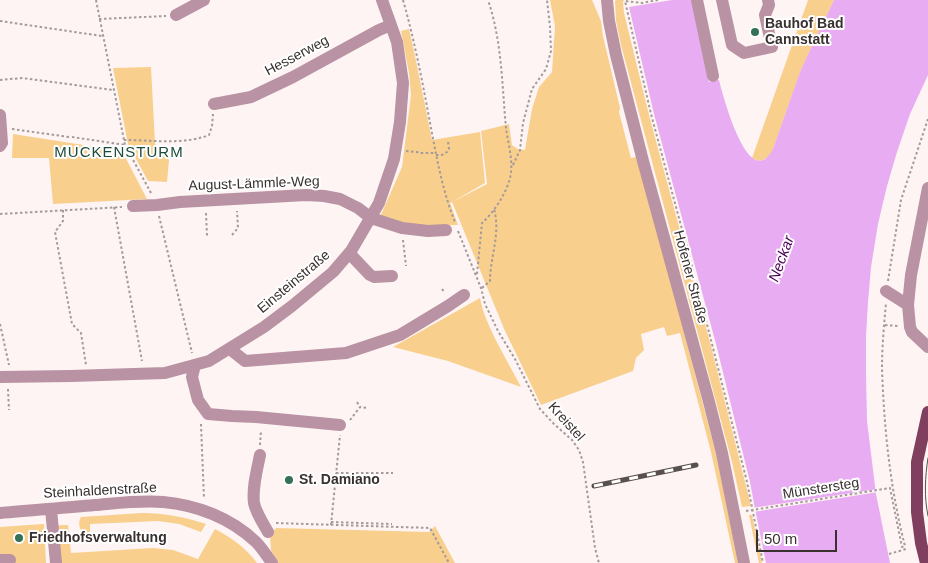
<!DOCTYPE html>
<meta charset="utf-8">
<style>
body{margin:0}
#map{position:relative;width:928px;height:563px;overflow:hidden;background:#fef4f4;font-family:Arial,sans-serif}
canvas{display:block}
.scale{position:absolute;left:756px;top:530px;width:81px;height:22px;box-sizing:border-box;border:2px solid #393030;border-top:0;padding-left:6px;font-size:15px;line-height:18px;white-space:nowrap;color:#393030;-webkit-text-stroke:4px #fff;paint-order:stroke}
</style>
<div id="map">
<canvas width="928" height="563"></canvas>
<div class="scale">50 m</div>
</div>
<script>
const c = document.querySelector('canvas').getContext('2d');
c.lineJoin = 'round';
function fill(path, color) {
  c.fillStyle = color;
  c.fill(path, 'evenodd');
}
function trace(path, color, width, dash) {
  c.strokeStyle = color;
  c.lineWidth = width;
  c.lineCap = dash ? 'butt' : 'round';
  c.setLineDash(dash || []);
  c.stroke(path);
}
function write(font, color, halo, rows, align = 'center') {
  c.font = font + ' Arial,sans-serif';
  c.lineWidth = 4;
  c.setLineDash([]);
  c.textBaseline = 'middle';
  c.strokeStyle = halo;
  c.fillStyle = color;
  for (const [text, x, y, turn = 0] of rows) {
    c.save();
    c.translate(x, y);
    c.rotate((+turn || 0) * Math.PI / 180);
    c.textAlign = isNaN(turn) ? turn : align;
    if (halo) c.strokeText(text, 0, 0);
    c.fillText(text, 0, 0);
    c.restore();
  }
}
const green = new Path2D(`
 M550 0H592L601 21 603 36 620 108 619 112 631 158 636 157 665 260 718 461 738 563H735L711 452 680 333 667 336 664 327 641 334 644 350 636 358 633 371 541 405 505 331 452 202 450 203 458 225 376 226 402 167 411 95 409 73 401 31 409 29 415 56 432 140 480 132 485 183 452 202 487 184 481 131 509 124 512 145 518 149 525 150 532 109 539 87 552 72 555 26Z
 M616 0H625L623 1 624 13 649 115 711 346 751 506 742 507 732 462 621 45 616 21 615 1Z
 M808 0H834L801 70 772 152 768 157 763 160 759 161 752 158Z
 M151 67 155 144 169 160 167 182 148 181 128 144 113 68Z
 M13 134 122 151 147 199 53 204 49 158H12Z
 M480 298C485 326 508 361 521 387L448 361 393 347Z
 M142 513C165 513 184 517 206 524L201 532 179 524 158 521 90 524V534L82 532C79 527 78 522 81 517Z
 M749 515H752L762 563H759Z
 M44 524 46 563H0V527Z
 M61 525H68L71 553 153 548 173 550 198 559 215 529C232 538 246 548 257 563H60L58 526Z
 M435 526 455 563H278L271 550 270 535 276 528 429 532Z`);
const water = new Path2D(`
 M672 0H692L709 82 719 80C723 96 749 194 773 149L800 72 811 48 834 0H928V75L910 114 897 152 887 186 878 224 871 267 868 302 866 336V374L867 421 876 494 890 563H766L755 509 750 482 716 344 654 114 629 7Z`);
const pier = new Path2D(`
 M878 489V492L753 512 752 508Z`);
const path = new Path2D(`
 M96 0 125 145 151 193
 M403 0C415 42 423 85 431 128 437 160 443 192 455 222
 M658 0 642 3 625 1 651 114 694 274
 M99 19 166 16
 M0 21 102 36
 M0 80 22 78 113 90
 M12 129 69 137
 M72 137 125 145
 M124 140C150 140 184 145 209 135L212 126 213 114
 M406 151 417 152 419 153H436
 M436 155H442L447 152 449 149 448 142
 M513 165 520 150 523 123 532 89 546 69 551 51 550 27 547 0
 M114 207 142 361
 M63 210V221L55 232 72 324 81 333 86 365
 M206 213 207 236
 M0 214 122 207
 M159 216 192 353
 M458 231 481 288 485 304 498 331 515 359 540 409 554 424 572 440 579 450 583 462 595 548 599 563
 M232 235 238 228 237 211
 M403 240 406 266
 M477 274 482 223C494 212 506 194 510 178 514 162 508 144 506 128 502 86 502 41 488 0
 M696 281 747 482 763 563
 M888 281 901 200 928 119
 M482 288 490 281C490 257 501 234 494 209
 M442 289 445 293
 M0 324 9 365
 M885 325 898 326
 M8 389 9 410
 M357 402 360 407
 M350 420 360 407 367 408
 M201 424 204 499
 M260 445 261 430
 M336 473H393
 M746 511 890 488 902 547 905 546C890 488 884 428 882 368 882 347 884 325 886 303
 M331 522 392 524
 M276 523 430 528 449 563
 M331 525 340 435
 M889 554 906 549`);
const minor = new Path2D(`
 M607 0 609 21 616 55 643 161 708 398 722 453 744 563
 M697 0 713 76
 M722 0 732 45 744 53 772 47 765 15 769 5 768 0
 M176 15 204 0
 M214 104 251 97 293 77 379 30 391 25
 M0 115 2 143 0 146
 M928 188 911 275 908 305 910 327 912 332 928 347
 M133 206 157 205 180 202 306 195 324 196 340 199 358 208 371 218 402 228 428 231 446 230
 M349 253 370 275 374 277 392 276
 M886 291 908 305
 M230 349 245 361 346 353 400 335 448 306 464 295
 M195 365 192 377 198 400 208 414 232 416 256 417 340 425
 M0 377 71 376 165 373 209 361 264 327 292 306 333 272 351 251 379 203 394 159 400 122 403 83 397 42 382 0
 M260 455C257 470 252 488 254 503 256 513 263 523 268 532
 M51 509 56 563
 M0 513C32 510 63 508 95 505 118 503 141 500 163 502 197 505 231 518 256 542 262 548 267 556 272 563
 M0 560H10`);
const major = new Path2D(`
 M926 563 921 543 917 512V462L928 412`);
const tram = new Path2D(`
 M928 458C925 477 924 497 928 516`);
const rail = new Path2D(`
 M594 486 696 465`);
const markers = [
 [755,32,5,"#357059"],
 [289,480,5,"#357059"],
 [19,538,5,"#357059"]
];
const poiNames = [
 ["Bauhof Bad",765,24],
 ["Cannstatt",765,40],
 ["St. Damiano",299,480],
 ["Friedhofsverwaltung",29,538]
];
const streetNames = [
 ["Hesserweg",297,56,-28],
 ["August-Lämmle-Weg",254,184,-2],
 ["Hofener Straße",690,277,75],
 ["Einsteinstraße",294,282,-40],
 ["Kreistel",566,422,48],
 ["Münstersteg",821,489,-9],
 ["Steinhaldenstraße",100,491,-3]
];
const neighbourhoodNames = [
 ["MUCKENSTURM",119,153]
];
const waterNames = [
 ["Neckar",782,259,-70]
];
fill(green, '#f9cf8d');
fill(water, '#e8acf2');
fill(pier, '#fef4f4');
trace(path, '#a39a9a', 2, [2.5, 2.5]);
trace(minor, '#b992a3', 12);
trace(major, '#803f5f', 12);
trace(tram, '#584f4f', 1);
trace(rail, '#584f4f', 5);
trace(rail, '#fff', 3, [9]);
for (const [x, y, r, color] of markers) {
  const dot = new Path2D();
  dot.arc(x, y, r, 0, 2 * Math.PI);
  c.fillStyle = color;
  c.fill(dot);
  trace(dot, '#fff', 2);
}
write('bold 14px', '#393030', '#fff', poiNames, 'left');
write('14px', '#393030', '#fff', streetNames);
c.letterSpacing = '1px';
write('15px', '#1b4b3a', '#fff', neighbourhoodNames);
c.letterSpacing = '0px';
write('italic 15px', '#4f025b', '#fff', waterNames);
</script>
